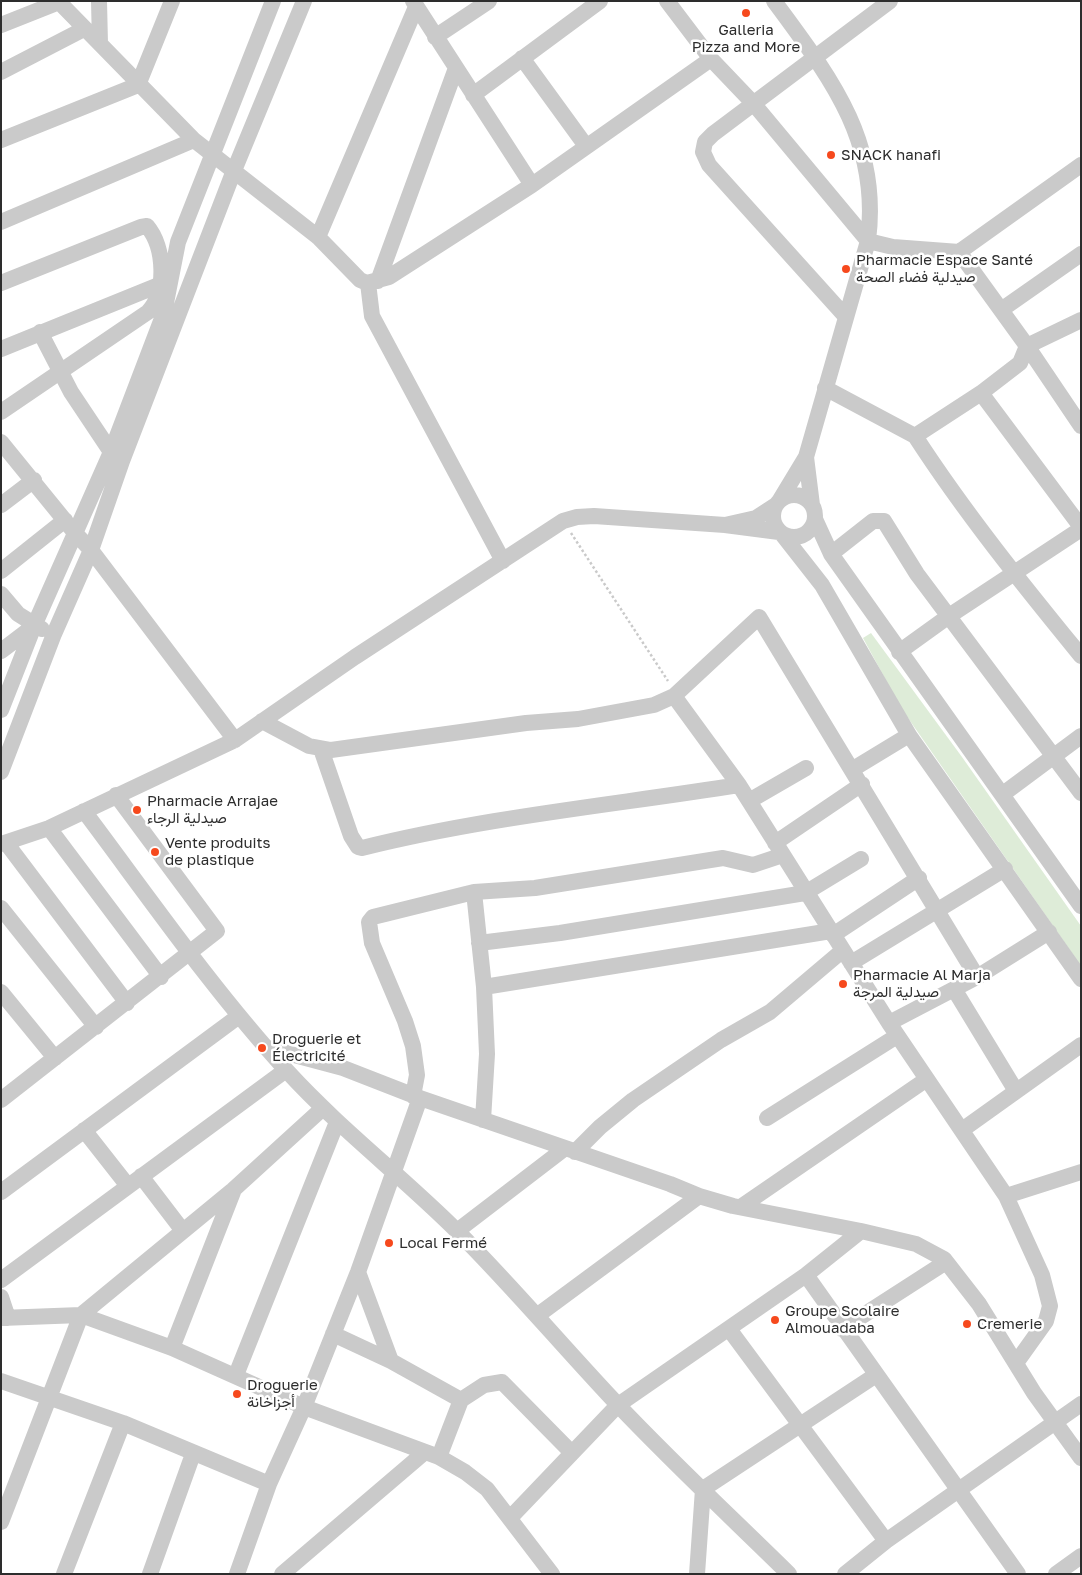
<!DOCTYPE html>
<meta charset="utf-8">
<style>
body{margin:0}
#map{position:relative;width:1082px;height:1575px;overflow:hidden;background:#fff;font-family:"Golos Text",sans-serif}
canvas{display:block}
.frame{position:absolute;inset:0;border:2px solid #2d2d2d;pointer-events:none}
</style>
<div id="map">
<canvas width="1082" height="1575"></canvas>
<div class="frame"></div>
</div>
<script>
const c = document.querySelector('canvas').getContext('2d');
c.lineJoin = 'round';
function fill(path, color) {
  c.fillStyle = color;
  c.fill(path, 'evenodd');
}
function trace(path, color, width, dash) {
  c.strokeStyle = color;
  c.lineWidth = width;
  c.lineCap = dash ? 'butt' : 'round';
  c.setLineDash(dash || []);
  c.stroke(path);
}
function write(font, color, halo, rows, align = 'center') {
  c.font = font + ' "Golos Text",Vazirmatn,sans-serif';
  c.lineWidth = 5;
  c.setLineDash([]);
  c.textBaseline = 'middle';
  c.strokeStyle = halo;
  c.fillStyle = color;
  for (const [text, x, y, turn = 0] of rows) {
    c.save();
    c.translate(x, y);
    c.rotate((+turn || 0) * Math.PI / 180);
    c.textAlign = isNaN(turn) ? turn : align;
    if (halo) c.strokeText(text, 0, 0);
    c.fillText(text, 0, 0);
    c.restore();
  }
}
const green = new Path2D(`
 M871 633 962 757 1081 926V966L901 708 863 638Z`);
const path = new Path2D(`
 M571 533 668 681`);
const minor = new Path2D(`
 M58 1 194 140 318 237 360 280 367 283 389 277 532 185 711 59
 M99 1 100 44
 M413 1 532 185
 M667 1 711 59 753 103 868 241 893 247 959 252 1081 165
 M774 1C830 77 881 141 868 241L806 457
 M1 25 59 2
 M435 37 489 1
 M522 58 586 146
 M1 72 84 29
 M473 95 600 1
 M1 140 138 85 172 1
 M1 222 194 140
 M318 237 416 7
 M959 252 1027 346 1081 426
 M378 281 456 68
 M1 283 141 227 147 226C165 247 167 292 148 312L1 412
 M368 283 372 316 503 561
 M1001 310 1081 254
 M846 317 709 165 703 152 705 142 713 134 890 1
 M40 332 71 392 111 452 116 456
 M1 349 159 285
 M825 388 915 436 981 393 1020 363 1027 346 1081 320
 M981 393 1081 527
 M915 436C965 513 1023 585 1081 656
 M1 442 75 533 91 550 235 740
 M773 516a21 21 0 1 1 42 0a21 21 0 1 1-42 0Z
 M780 500 806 457 812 505
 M1 505 34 480
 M776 505 756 518 725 525 779 532
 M815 519 831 554 1081 906
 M782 534 822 585 909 735 1081 979
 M831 554 873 521H884L917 574 1081 793
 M1 571 65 520
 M1 594 18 614 42 629
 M1 651 34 626
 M899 652 949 616 1081 529
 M674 696 739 785 889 1023 1006 1196 1042 1275 1050 1306 1046 1321 1016 1363
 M1 710 34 626 111 452 164 313 178 242 273 1
 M262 721 309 746 331 750 526 723 578 719 654 705 674 696 759 617 977 977
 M321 749 351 836 358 847 362 848C486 817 613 805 739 785
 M853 769 909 735
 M1 772 54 634 91 550 122 461 233 173 304 1
 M1003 794 1081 736
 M749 801 806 768
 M84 811C150 899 213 990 287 1071 340 1129 403 1177 458 1232 514 1288 564 1348 618 1405 673 1463 732 1518 789 1574
 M49 828 161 977
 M775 843 862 784
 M1 844 49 828 235 740 355 657 563 521 577 517 594 516 725 525
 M7 844 127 1003
 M1 908 96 1027
 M833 935 919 878
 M479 943 560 933 805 893 861 859
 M851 963 1005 869
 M484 987 474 892 535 888 723 858 753 865 783 855
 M954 989 1016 1091
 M1 992 55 1058
 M889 1023 977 977 1049 932
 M268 1048 343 1068 420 1098 670 1184 699 1196 733 1206 861 1231 916 1244 944 1259 979 1304 1034 1393 1081 1458
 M413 1096 417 1075 413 1046 405 1021 372 943 369 922 373 917 474 892
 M1 1100 217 931 116 795
 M767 1118 897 1036
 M483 1120 487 1054 484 987 831 931
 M84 1130 128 1186
 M962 1130 1081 1045
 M575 1152 600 1127 633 1100 721 1040 770 1012 842 951
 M141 1176 183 1231
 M1 1192 239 1016
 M1006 1196 1081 1172
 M742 1206 927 1079
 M457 1231 564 1149
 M358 1272 391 1361
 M806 1275 1018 1574
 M1 1280 286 1070
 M1 1297 8 1318
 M538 1315 699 1196
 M1 1318 81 1315 172 1348 304 1407 439 1457 465 1472 487 1489 552 1574
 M729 1329 886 1541
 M842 1329 946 1262
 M333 1334 391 1361 461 1400 439 1457
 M172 1348 233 1192
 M236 1375 337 1122
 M1 1381 123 1423 269 1484
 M461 1400 484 1385 502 1382 572 1453
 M510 1518 618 1405 806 1275 861 1231
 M1 1522 81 1315 233 1190 323 1108
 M64 1574 123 1423
 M150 1574 193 1454
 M237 1574 269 1484 304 1407 358 1272 420 1098
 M282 1574 425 1452
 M697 1574 703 1489 876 1375
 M845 1574 886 1541 1081 1404
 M1056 1574 1081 1556`);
const markers = [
 [746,13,5,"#f6491d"],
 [831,155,5,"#f6491d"],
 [846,269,5,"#f6491d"],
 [137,810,5,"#f6491d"],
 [155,852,5,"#f6491d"],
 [843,984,5,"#f6491d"],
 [262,1048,5,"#f6491d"],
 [389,1243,5,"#f6491d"],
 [775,1320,5,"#f6491d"],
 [967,1324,5,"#f6491d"],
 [237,1394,5,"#f6491d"]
];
const poiNames = [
 ["Galleria",746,30,"center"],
 ["Pizza and More",746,47,"center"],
 ["SNACK hanafi",841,155],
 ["Pharmacie Espace Santé",856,260],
 ["صيدلية فضاء الصحة",856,277],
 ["Pharmacie Arrajae",147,801],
 ["صيدلية الرجاء",147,818],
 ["Vente produits",165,843],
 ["de plastique",165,860],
 ["Pharmacie Al Marja",853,975],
 ["صيدلية المرجة",853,992],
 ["Droguerie et",272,1039],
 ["Électricité",272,1056],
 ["Local Fermé",399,1243],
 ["Groupe Scolaire",785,1311],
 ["Almouadaba",785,1328],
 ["Cremerie",977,1324],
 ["Droguerie",247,1385],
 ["أجزاخانة",247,1402]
];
fill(green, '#deecd8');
trace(path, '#cacaca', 2.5, [2.5, 2.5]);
trace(minor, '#cacaca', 16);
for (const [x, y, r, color] of markers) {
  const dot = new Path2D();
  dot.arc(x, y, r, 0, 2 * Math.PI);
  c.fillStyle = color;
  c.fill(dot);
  trace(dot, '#fff', 2);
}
write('15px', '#2d2d2d', '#fff', poiNames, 'left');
</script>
